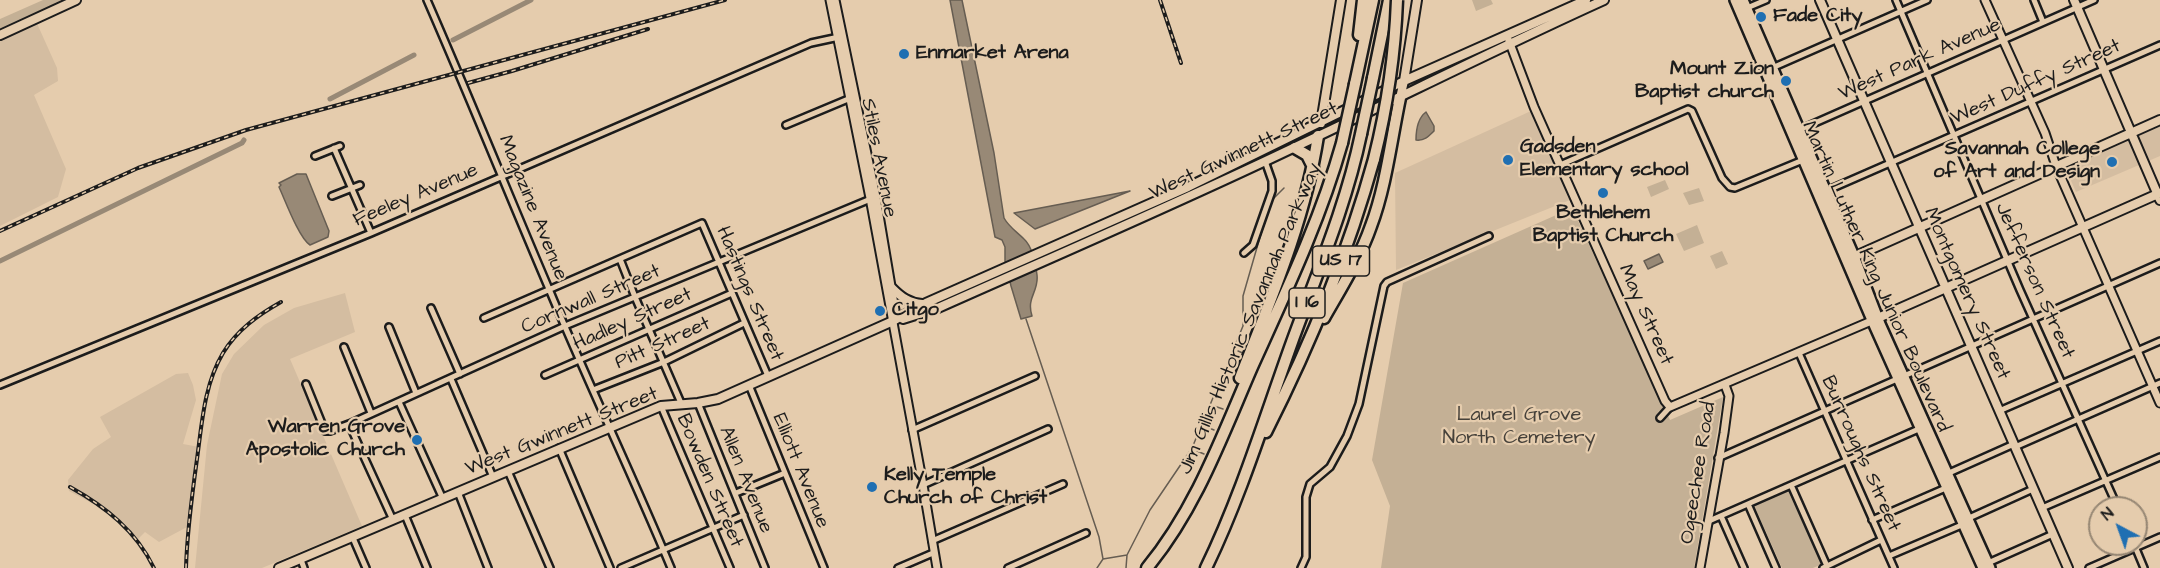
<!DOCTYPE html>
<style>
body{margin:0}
#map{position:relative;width:2160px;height:568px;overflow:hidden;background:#e5ccad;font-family:"Architects Daughter",sans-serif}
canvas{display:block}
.north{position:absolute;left:2088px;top:496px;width:60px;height:60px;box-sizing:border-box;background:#e5ccad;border:2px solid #958673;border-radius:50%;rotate:319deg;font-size:16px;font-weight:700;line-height:24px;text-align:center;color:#1c1c1c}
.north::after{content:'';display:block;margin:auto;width:21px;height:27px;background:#1f6fb2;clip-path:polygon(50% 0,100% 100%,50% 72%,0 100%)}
</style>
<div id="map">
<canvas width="2160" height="568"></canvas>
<div class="north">N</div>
</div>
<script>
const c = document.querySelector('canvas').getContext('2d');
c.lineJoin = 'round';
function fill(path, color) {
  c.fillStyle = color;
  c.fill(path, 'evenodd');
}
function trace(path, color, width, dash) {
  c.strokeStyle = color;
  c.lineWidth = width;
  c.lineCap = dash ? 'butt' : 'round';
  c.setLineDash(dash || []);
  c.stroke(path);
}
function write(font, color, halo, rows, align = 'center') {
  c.font = font + ' "Architects Daughter",sans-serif';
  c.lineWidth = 4.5;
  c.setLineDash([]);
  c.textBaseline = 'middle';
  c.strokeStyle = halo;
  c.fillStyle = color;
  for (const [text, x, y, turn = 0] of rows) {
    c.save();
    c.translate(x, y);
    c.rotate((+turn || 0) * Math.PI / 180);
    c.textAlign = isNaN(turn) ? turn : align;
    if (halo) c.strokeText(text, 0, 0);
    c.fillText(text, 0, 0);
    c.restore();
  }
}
const built = new Path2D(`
 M35 19 57 68 58 81 34 95 66 169 58 197 0 226V35Z
 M1531 111 1570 200 1396 270 1395 173Z
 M2160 124V156L2076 192 2065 167Z
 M345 293 355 332 290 359 362 526 262 568H195L207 445 222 374 234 354 264 325 294 308Z
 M188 373 193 385 196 400 183 444 199 447 187 527 159 542 145 532 136 541 107 511 69 491 68 480 93 449 111 437 100 417 176 374Z`);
const green = new Path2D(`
 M43 0H65L0 31V19Z
 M1472 0H1491L1493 4 1476 11Z
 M1665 180 1669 189 1651 197 1647 187Z
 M1699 188 1704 201 1689 205 1683 193Z
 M1572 208 1670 420 1723 397 1694 568H1381L1390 506 1372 460 1403 283Z
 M1697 225 1704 243 1684 251 1676 234Z
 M1722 251 1728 264 1716 269 1710 256Z
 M1787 489 1822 564 1813 568H1782L1754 505Z`);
const water = new Path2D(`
 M950 0H962L994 153 1004 218C1009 227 1016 231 1024 239 1032 246 1036 264 1037 275 1039 292 1026 297 1032 316L1021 319 1011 286 1005 261V247L1002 240 995 237Z
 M1426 112 1434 126V131C1428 137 1424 141 1416 140 1416 130 1418 118 1426 112Z
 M297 174H306L329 231 328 237 310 245C299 238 285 200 279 187L281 185 279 183Z
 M1130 191 1035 229 1014 213Z
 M1659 254 1663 262 1648 269 1644 261Z`);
const stream = new Path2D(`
 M1026 319 1099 537 1103 559 1097 568
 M1238 351 1245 354
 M1214 406 1223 409
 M1209 428 1214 430
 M1197 451 1204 454
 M1103 559 1127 555 1150 510 1192 448 1243 326V296L1260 237 1272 200 1284 188
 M1126 568 1127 555`);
const canal = new Path2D(`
 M453 40 531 0
 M330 99 414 55
 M0 261 242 143 244 140`);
const minor = new Path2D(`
 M427 0C469 96 508 193 549 289 588 383 632 474 671 568
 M1896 0 2020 290 2118 508
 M2034 0 2043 22
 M1747 8 1766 0
 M1772 68 1927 0
 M786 125 853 97
 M1799 130 2094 0
 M334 148 371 233
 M315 156 340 146
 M1560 165 1688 109 1692 111 1722 178 1730 187 1735 188 1803 160
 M1826 191 2160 45
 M332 196 360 185
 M1244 253 1253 245 1272 191V181L1265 161
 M620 259 635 297 681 403
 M431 308 460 374
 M484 318 702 223 768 376
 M389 327 416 393
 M344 347 371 413
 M1799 353 1894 568
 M545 375 732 293
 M451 379 493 477
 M306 384 325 431H330L349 424 565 326 873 198
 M0 385 371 233 811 43 839 37
 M749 385 824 568
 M593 390 664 362 744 323
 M399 402 443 499
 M698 403 765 568
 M661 406 730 568
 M1999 411 2160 341
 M1660 418 1670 407
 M349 424 393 520
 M912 430 1035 376
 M2015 447 2160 383
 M559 448 610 568
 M1718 458 2160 263
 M508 471 550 568
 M1949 473 2014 444
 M923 485 1048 429
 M1791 485 1827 566
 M458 492 488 568
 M736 493 785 473
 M1748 504 1776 568
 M2042 508 2160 457
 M405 515 427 568
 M1721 516 1744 568
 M1969 518 2033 489
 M1872 520 1948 487
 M1709 521 1921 428
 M353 538 366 568
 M932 541 1063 484
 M2134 544 2144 568
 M1889 556 1964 524
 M301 560 304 568
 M1988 563 2053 534
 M621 568 744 515
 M898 568 933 553
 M1008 568 1086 533
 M1301 568 1306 557V497L1310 484 1330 467 1347 436 1359 404 1384 286 1387 282 1489 236
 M1823 568 1881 540
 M2089 568 2160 537`);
const tertiary = new Path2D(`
 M830 0 870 198 923 485 937 568
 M835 0 876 197 895 310 893 319
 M1985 0 2045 133 2056 166 2160 403
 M1509 41 1534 107 1665 401 1670 407 1876 319
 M1700 568 1724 433 1729 396 1725 385`);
const secondary = new Path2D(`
 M1820 0 2068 568
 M2074 0 2160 200
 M0 35 76 0
 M1400 98 1404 81 1417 0
 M1321 123 1341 0
 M1849 259 2160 120
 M892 288C901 297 909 303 922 304
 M1878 318 2160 193
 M903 319 938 308C1057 255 1176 204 1293 148 1397 99 1500 47 1604 0
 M279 568 661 406 698 403 718 399 893 321 926 303 1188 187 1404 81 1586 0`);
const primary = new Path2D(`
 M1735 0 1875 327 1983 568
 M1743 0 1854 256 1880 324 1990 568`);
const motorway = new Path2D(`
 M1359 35 1363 0
 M1373 78 1389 0
 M1355 84 1373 0
 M1295 148 1307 155 1313 167
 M1324 318C1341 288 1360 258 1371 226 1386 186 1391 141 1400 98
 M1240 378C1271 299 1305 220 1318 136
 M1266 432C1310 345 1348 253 1374 159
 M1147 568C1196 509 1222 436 1252 367 1285 294 1320 221 1342 143
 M1206 568C1241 496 1265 417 1292 342 1317 273 1346 206 1361 134`);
const rail = new Path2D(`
 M1160 0 1181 63
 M468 83 512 71 648 29
 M0 231 138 168 246 130 725 0
 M70 487C106 507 136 531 154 568
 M186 568C187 531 192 495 197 459 202 423 204 385 223 353 237 330 258 315 281 302`);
const motorwayBridge = new Path2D(`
 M1361 134 1373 78
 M1342 143 1355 84
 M1374 159C1387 107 1395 54 1397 0`);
const markers = [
 [1761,17,6,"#1f6fb2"],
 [904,54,6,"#1f6fb2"],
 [1786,81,6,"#1f6fb2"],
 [1508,160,6,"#1f6fb2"],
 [2112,162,6,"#1f6fb2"],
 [1603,193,6,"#1f6fb2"],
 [880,311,6,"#1f6fb2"],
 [417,440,6,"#1f6fb2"],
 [872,487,6,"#1f6fb2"]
];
const shields = [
 [1341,261,57],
 [1307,303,36]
];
const shieldNames = [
 ["US 17",1341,261],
 ["I 16",1307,303]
];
const poiNames = [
 ["Fade City",1773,17],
 ["Enmarket Arena",916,54],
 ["Mount Zion",1774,70,"right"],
 ["Baptist church",1774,93,"right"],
 ["Gadsden",1520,148],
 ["Elementary school",1520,171],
 ["Savannah College",2100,150,"right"],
 ["of Art and Design",2100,173,"right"],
 ["Bethlehem",1603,214,"center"],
 ["Baptist Church",1603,237,"center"],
 ["Citgo",892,311],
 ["Warren Grove",405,428,"right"],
 ["Apostolic Church",405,451,"right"],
 ["Kelly Temple",884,476],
 ["Church of Christ",884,499]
];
const streetNames = [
 ["West Park Avenue",1920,60,-24],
 ["West Duffy Street",2036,83,-24],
 ["West Gwinnett Street",1244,152,-25],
 ["Stiles Avenue",878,158,79],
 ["Feeley Avenue",416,196,-23],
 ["Magazine Avenue",532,208,68],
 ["Martin Luther King Junior Boulevard",1875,277,66],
 ["Jefferson Street",2034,281,66],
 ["Hastings Street",749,294,67],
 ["Montgomery Street",1966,294,66],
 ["Cornwall Street",591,300,-23],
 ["May Street",1645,315,66],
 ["Jim Gillis Historic Savannah Parkway",1251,319,-67],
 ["Hadley Street",633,320,-24],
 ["Pitt Street",663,344,-24],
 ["West Gwinnett Street",562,432,-22],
 ["Burroughs Street",1860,454,66],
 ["Elliott Avenue",800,471,68],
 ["Ogeechee Road",1699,473,-81],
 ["Allen Avenue",745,480,68],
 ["Bowden Street",709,481,67]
];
const parkNames = [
 ["Laurel Grove",1519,416],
 ["North Cemetery",1519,439]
];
fill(built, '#d4bda1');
fill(green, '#c4b095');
fill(water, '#988976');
trace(water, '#665d52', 1.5);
trace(stream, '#665d52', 1.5);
trace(canal, '#988976', 5);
trace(minor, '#1c1c1c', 10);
trace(tertiary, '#1c1c1c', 11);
trace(secondary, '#1c1c1c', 12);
trace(primary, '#1c1c1c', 14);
trace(motorway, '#1c1c1c', 15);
trace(minor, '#e5ccad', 5);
trace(tertiary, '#e5ccad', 7);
trace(secondary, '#e5ccad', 8);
trace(primary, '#e5ccad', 9);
trace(motorway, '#e5ccad', 10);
trace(rail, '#1c1c1c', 4);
trace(rail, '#e5ccad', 1.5, [4.5]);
trace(motorwayBridge, '#1c1c1c', 15, []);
trace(motorwayBridge, '#e5ccad', 10);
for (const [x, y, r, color] of markers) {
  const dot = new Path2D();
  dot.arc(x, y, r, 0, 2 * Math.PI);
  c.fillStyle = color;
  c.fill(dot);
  trace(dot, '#e5ccad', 2);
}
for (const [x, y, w] of shields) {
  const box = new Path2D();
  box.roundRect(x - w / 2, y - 15, w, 30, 4.5);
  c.fillStyle = '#e5ccad';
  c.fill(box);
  trace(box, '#1c1c1c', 1.5);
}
write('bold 18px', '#1c1c1c', null, shieldNames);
write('bold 20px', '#1c1c1c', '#e5ccad', poiNames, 'left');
write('20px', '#1c1c1c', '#e5ccad', streetNames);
write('20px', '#46413a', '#e5ccad', parkNames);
</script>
